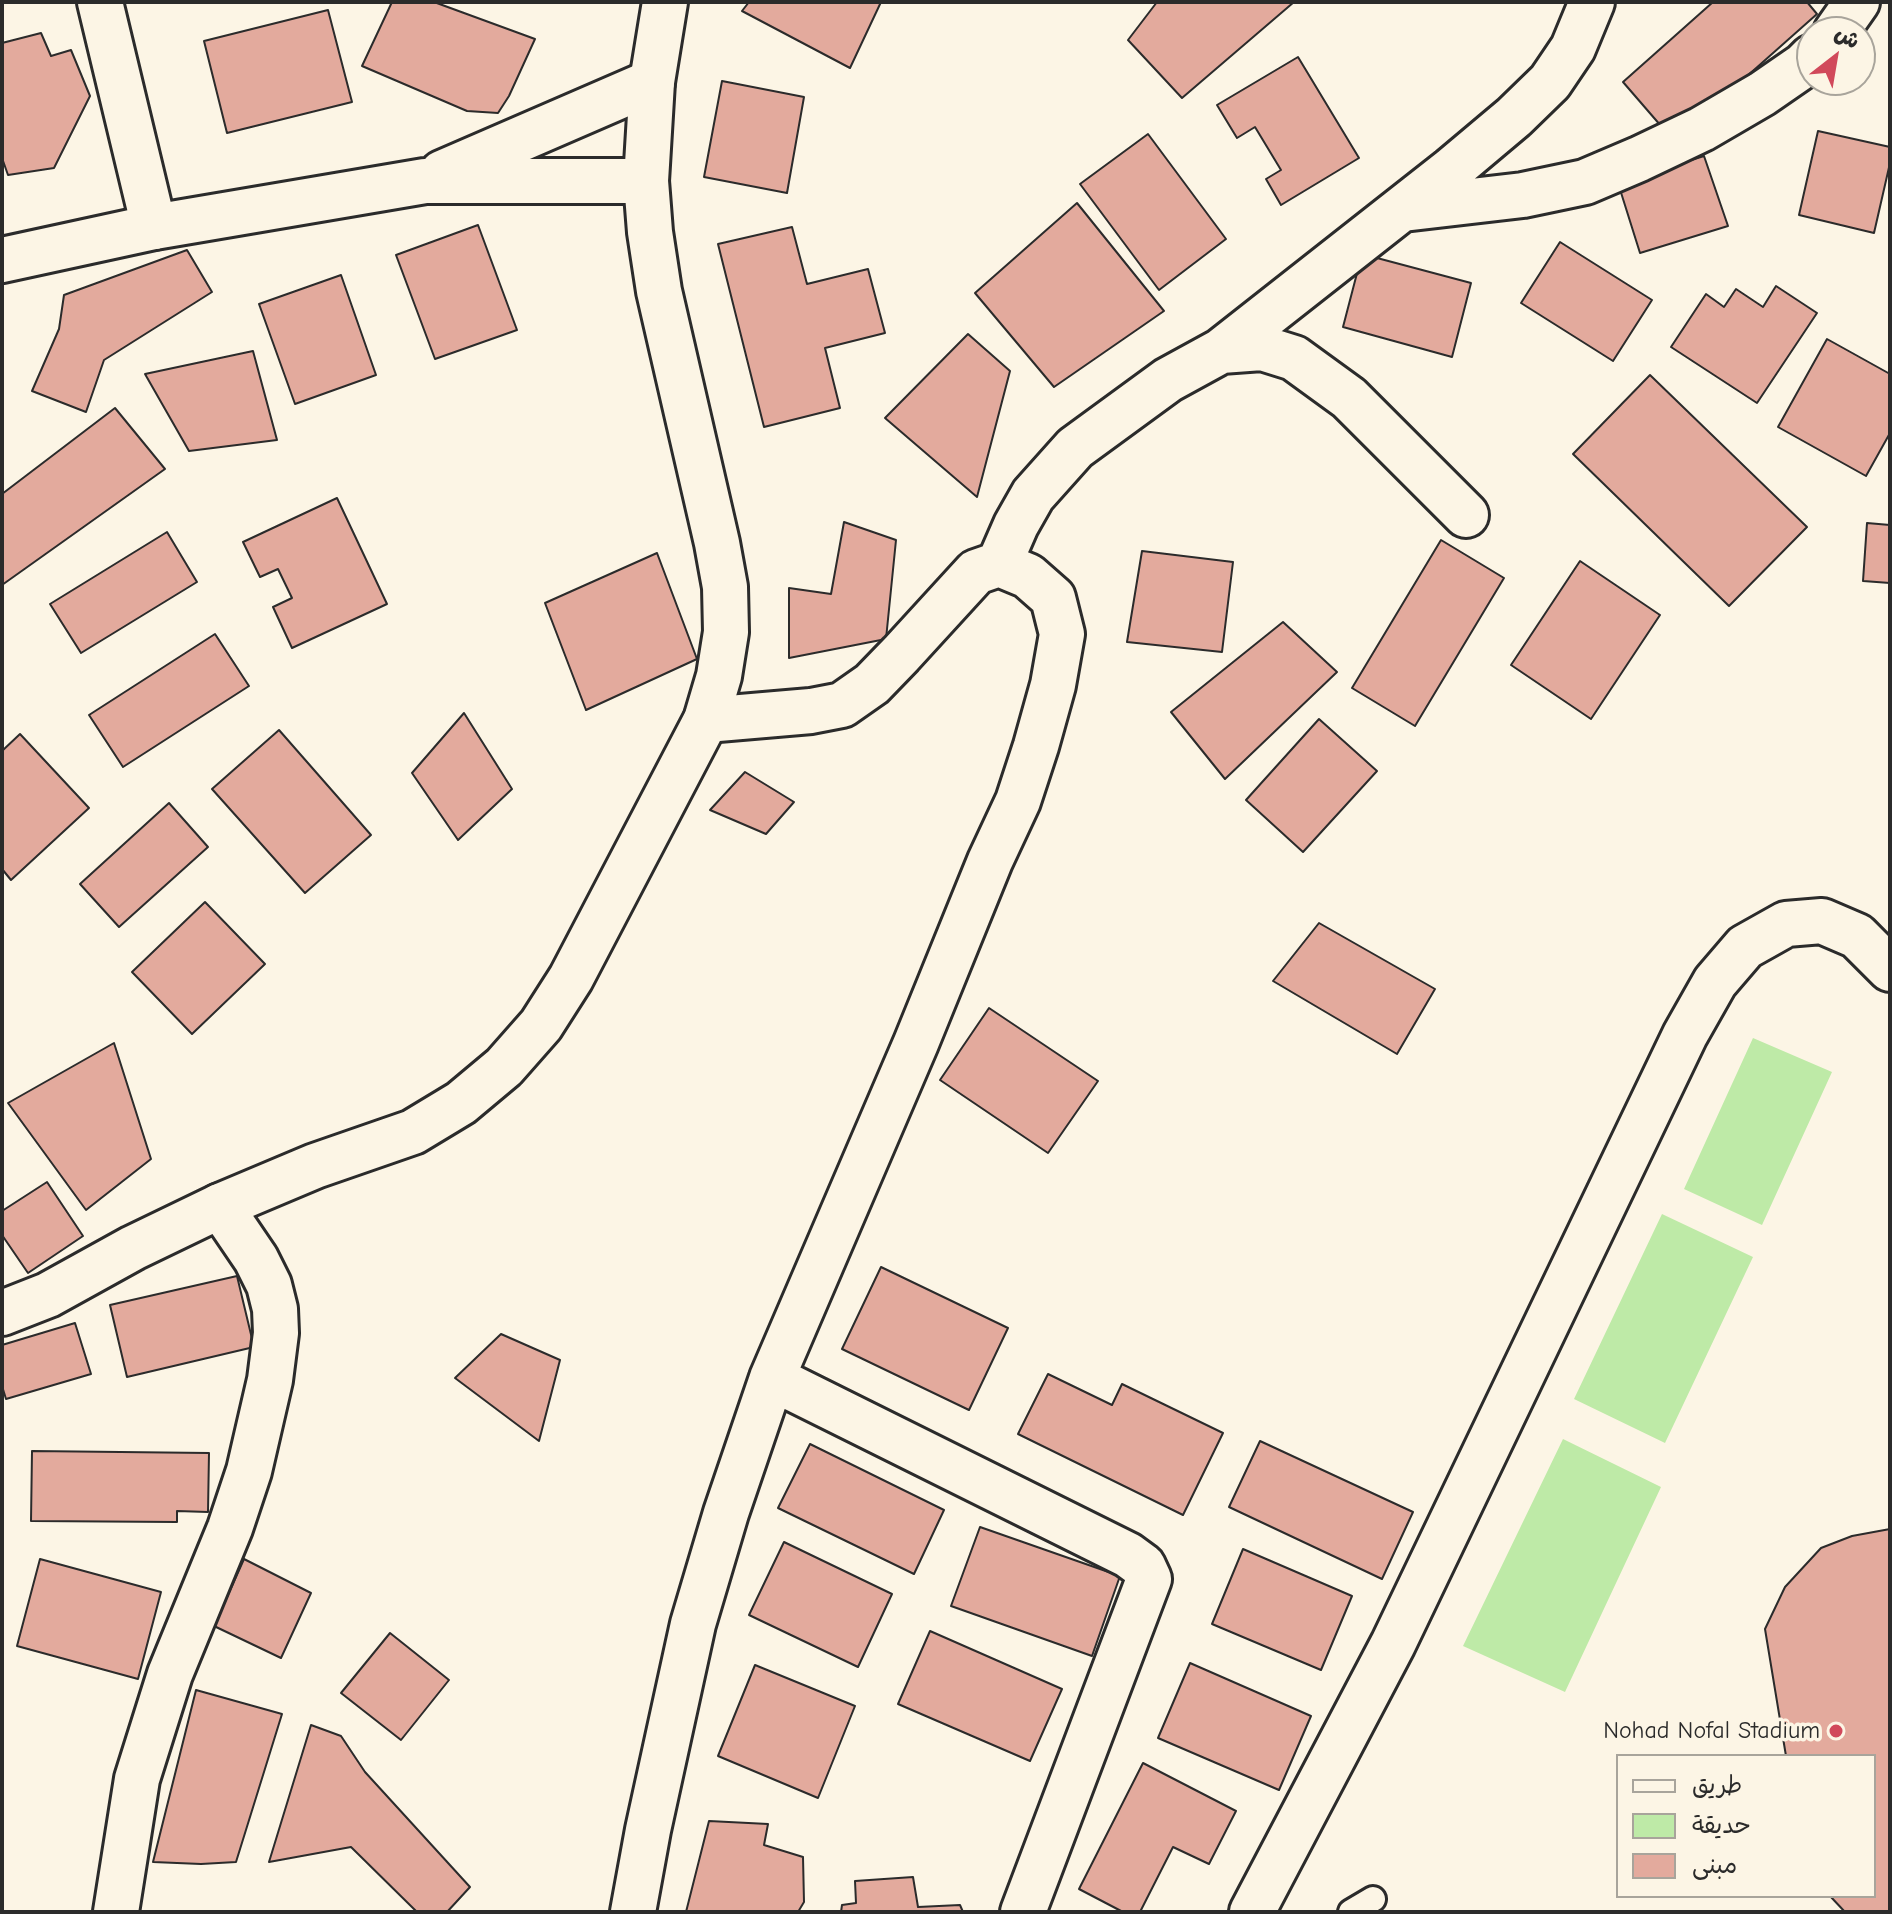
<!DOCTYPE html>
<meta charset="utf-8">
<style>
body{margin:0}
#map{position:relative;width:1892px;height:1914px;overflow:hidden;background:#fcf5e5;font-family:"Comic Neue","Playpen Sans Arabic",sans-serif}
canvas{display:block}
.frame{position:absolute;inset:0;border:4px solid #2b2b2b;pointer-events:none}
.legend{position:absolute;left:1616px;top:1754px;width:260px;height:144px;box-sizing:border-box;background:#fcf5e5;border:2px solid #a8a49b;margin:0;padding:10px 14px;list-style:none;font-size:24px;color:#2b2b2b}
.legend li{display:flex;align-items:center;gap:16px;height:40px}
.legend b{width:40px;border:2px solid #a8a49b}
.north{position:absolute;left:1796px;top:16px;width:80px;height:80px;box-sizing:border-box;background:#fcf5e5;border:2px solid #a8a49b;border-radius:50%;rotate:31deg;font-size:22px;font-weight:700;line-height:32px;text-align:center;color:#2b2b2b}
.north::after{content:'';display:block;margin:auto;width:28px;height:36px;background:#d1495b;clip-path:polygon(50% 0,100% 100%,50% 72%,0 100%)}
</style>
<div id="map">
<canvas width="1892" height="1914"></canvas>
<div class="frame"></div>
<ul class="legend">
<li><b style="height:10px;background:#fcf5e5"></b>طريق</li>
<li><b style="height:22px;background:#beeaa7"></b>حديقة</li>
<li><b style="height:22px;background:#e3aa9d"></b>مبنى</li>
</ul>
<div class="north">ش</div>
</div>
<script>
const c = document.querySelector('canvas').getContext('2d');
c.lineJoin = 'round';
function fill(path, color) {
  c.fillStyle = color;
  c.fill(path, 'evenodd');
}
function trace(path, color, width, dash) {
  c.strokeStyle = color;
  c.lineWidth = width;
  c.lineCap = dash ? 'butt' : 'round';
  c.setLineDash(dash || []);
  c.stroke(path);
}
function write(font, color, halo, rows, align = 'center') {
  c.font = font + ' "Comic Neue",sans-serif';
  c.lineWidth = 7;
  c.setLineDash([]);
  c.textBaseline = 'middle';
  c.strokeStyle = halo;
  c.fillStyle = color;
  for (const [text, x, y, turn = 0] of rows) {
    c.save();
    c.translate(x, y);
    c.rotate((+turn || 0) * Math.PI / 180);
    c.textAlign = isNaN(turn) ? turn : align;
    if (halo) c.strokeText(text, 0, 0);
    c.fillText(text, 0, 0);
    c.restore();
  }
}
const green = new Path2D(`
 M1753 1038 1832 1072 1762 1225 1684 1189Z
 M1662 1214 1753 1257 1665 1443 1574 1399Z
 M1563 1439 1661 1487 1565 1692 1463 1646Z`);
const building = new Path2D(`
 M392 2H434L535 39 509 96 498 113 467 111 362 66Z
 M749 2H881L850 68 742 11Z
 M1157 2H1294L1182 98 1128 40Z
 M1713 2H1807L1817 14 1674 141 1623 82Z
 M328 10 352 102 227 133 204 41Z
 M41 33 51 56 71 50 90 96 54 168 8 175 2 158V43Z
 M1298 57 1359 158 1281 205 1266 179 1281 170 1255 127 1237 138 1217 105Z
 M722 81 804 97 787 193 704 177Z
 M1818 131 1890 147V163L1874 233 1799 215Z
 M1148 134 1226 239 1159 290 1080 184Z
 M1704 156 1728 226 1640 253 1618 183Z
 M1077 203 1164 311 1054 387 975 293Z
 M478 225 517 330 435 359 396 255Z
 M792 227 807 284 868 269 885 333 825 348 840 408 764 427 718 244Z
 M1560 242 1652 300 1613 361 1521 303Z
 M187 250 212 292 104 360 86 412 32 391 59 329 64 295Z
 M1362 254 1471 283 1452 357 1343 327Z
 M341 275 376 375 295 404 259 304Z
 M1776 286 1817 313 1757 403 1671 347 1706 294 1724 307 1736 289 1763 307Z
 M968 334 1010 371 977 497 885 418Z
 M1827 339 1890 374V433L1866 476 1778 427Z
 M253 351 277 440 189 451 145 374Z
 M1650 375 1807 527 1729 606 1573 454Z
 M115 408 165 469 2 585V494Z
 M337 498 387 604 292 648 273 607 292 598 278 569 260 577 243 542Z
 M844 522 896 540 886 639 789 658V588L831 594Z
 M1867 523 1890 525V583L1863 581Z
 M167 532 197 582 81 653 50 604Z
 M1441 540 1504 578 1415 726 1352 688Z
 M1142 551 1233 562 1222 652 1127 642Z
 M657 553 697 659 586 710 545 603Z
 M1580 561 1660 615 1591 719 1511 665Z
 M1283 622 1337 672 1225 779 1171 712Z
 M215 634 249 686 123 767 89 715Z
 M464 713 512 789 458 840 412 773Z
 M1319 719 1377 771 1303 852 1246 800Z
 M279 730 371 835 305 893 212 789Z
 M20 734 89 808 11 880 2 869V751Z
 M745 772 794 802 766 834 710 810Z
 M169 803 208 847 119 927 80 884Z
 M205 902 265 964 192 1034 132 972Z
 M1319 923 1435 989 1397 1054 1273 981Z
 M989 1008 1098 1081 1048 1153 940 1080Z
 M114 1043 151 1159 86 1210 8 1103Z
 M47 1182 83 1236 28 1273 2 1235V1211Z
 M881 1267 1008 1328 969 1410 842 1349Z
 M237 1276 254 1347 127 1377 110 1305Z
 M75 1323 91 1374 6 1399 2 1386V1345Z
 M501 1334 560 1360 539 1441 455 1378Z
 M1048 1374 1112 1405 1122 1384 1223 1433 1183 1515 1018 1434Z
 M1260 1441 1413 1512 1382 1579 1229 1507Z
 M810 1444 944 1510 914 1574 778 1508Z
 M32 1451 209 1453 208 1512 177 1511V1522L31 1521Z
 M980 1527 1120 1576 1092 1656 951 1606Z
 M1890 1529V1912H1845L1830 1896H1874V1756H1786L1765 1629 1785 1587 1821 1548 1852 1536Z
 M784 1542 892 1594 858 1667 749 1615Z
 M1243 1549 1352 1596 1321 1670 1212 1624Z
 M40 1559 161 1592 138 1679 17 1646Z
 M244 1559 311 1593 281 1658 214 1626Z
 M930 1631 1062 1689 1030 1761 898 1704Z
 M390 1633 449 1680 401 1740 341 1693Z
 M1190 1663 1311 1716 1279 1790 1158 1738Z
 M755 1665 855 1706 818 1798 718 1756Z
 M196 1690 282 1714 236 1862 201 1864 153 1862Z
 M311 1725 341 1736 365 1772 470 1887 447 1912H417L351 1847 269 1862Z
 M1143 1763 1236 1811 1209 1864 1173 1847 1140 1912H1123L1079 1889Z
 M709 1821 768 1824 764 1845 803 1857 804 1902 798 1912H686Z
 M913 1877 918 1907 960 1905 963 1912H841L842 1905 856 1903 855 1881Z`);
const service = new Path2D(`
 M1351 1912 1373 1899`);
const minor = new Path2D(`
 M100 2 154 227
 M1836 32 1857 2
 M1403 209 1523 195 1585 182 1639 159 1702 129 1762 94 1804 65 1812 57
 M1221 351 1451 170 1514 117 1550 82 1573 48 1592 2
 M999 564 1016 525 1033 495 1075 448 1168 380 1221 351 1262 348 1294 358 1349 398 1466 515
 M772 1378 1128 1555 1143 1566 1149 1579 1023 1912
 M116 1912 137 1779 170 1674 230 1528 249 1471 270 1380 276 1333 275 1309 269 1285 256 1259 220 1206
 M633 1912 648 1830 693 1624 726 1513 772 1378 916 1043 990 861 1018 801 1036 746 1053 685 1062 634 1053 598 1028 576 999 564 976 572 901 654 872 684 842 705 811 711 706 720
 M1252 1912 1393 1644 1685 1035 1715 982 1745 947 1786 924 1822 921 1857 936 1890 969`);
const tertiary = new Path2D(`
 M442 173 652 82
 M2 260 154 227 425 181H646`);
const secondary = new Path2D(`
 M2 1313 48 1295 133 1248 220 1206 315 1166 413 1132 461 1103 504 1067 541 1025 571 978 706 720 719 676 726 632 725 587 717 543 659 291 650 232 646 181 652 82 665 2`);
const markers = [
 [1836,1731,8,"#d1495b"]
];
const poiNames = [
 ["Nohad Nofal Stadium",1820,1731]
];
fill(green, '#beeaa7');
fill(building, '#e3aa9d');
trace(building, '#2b2b2b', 2);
trace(service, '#2b2b2b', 30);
trace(minor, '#2b2b2b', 50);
trace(tertiary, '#2b2b2b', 50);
trace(secondary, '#2b2b2b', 50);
trace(service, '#fcf5e5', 24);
trace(minor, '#fcf5e5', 44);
trace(tertiary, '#fcf5e5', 44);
trace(secondary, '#fcf5e5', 44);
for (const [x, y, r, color] of markers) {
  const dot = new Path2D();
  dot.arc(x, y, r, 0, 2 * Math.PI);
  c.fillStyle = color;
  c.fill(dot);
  trace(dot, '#fcf5e5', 3);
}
write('24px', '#2b2b2b', '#fcf5e5', poiNames, 'right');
</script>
